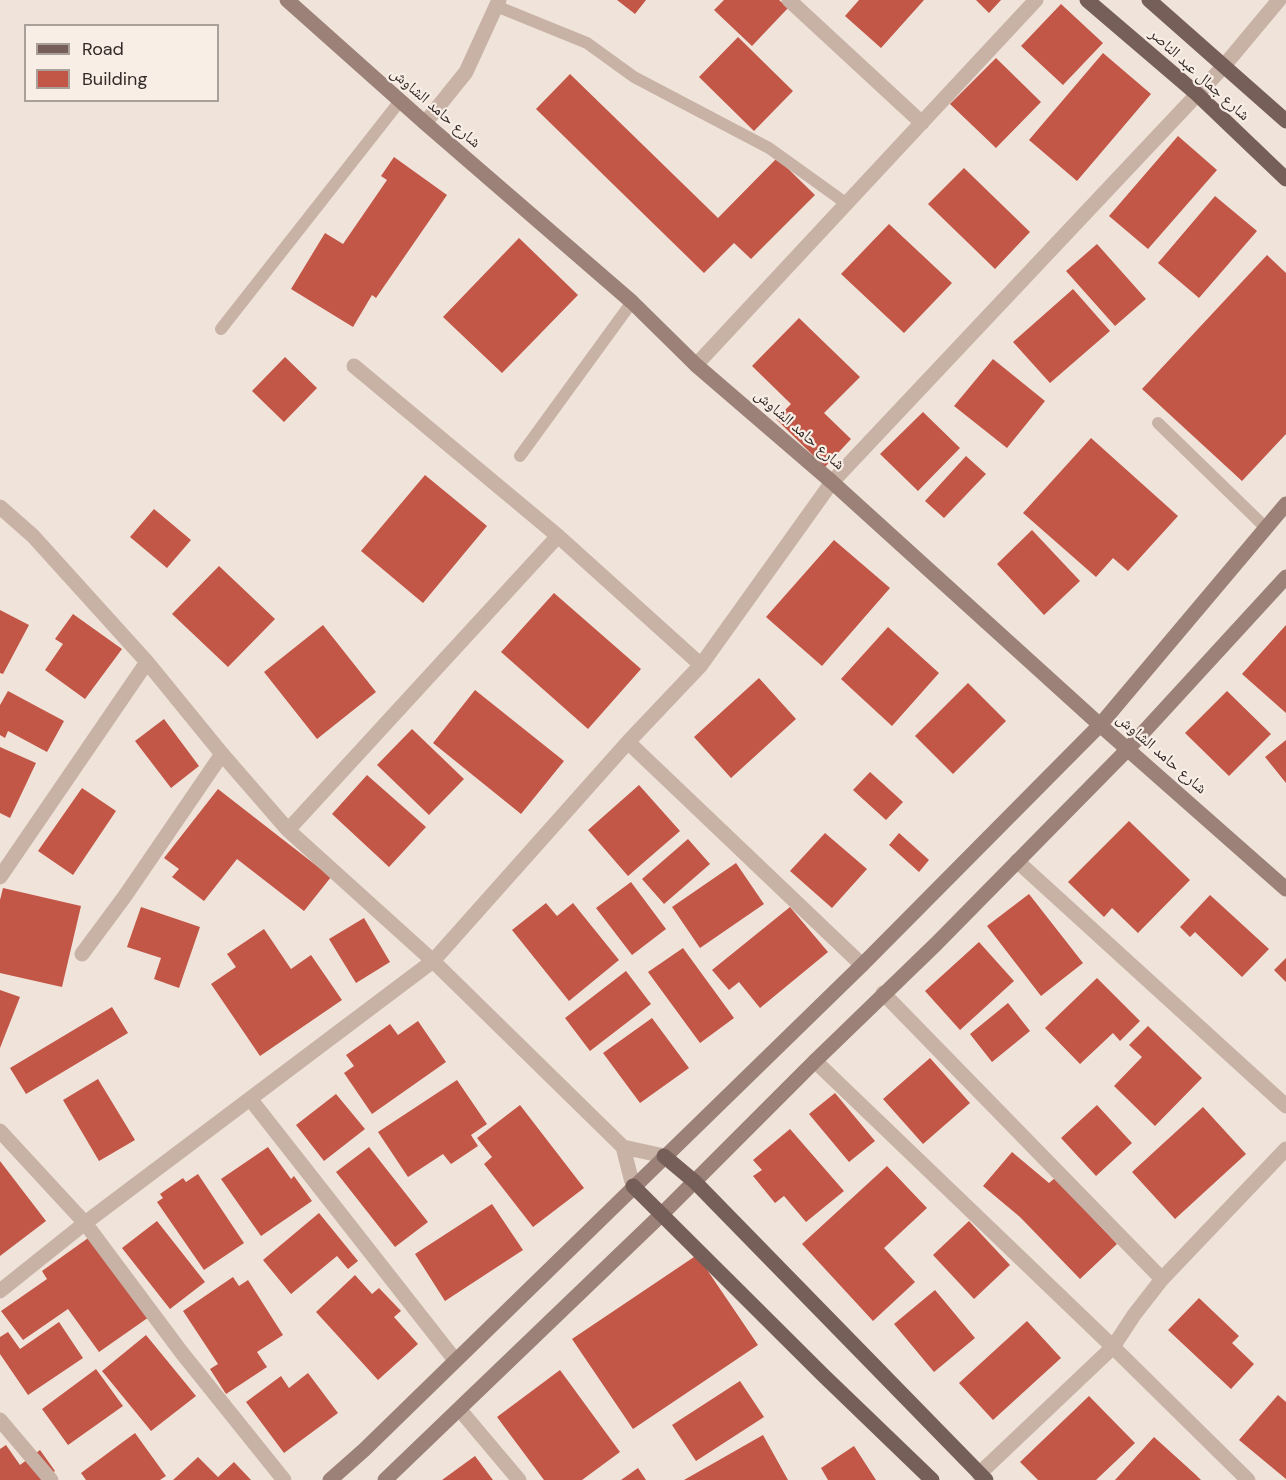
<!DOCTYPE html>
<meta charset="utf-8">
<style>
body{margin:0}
#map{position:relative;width:1286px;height:1480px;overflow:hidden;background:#f0e3da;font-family:"DM Sans",sans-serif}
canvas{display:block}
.legend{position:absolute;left:24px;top:24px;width:195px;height:78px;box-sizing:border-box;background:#f8eee6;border:2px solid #aaa09a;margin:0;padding:8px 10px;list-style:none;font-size:18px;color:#342a27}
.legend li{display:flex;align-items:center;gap:12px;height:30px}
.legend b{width:30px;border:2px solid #aaa09a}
</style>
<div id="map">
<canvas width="1286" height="1480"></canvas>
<ul class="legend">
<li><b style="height:8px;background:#765f58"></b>Road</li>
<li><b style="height:16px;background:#c25647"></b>Building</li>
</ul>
</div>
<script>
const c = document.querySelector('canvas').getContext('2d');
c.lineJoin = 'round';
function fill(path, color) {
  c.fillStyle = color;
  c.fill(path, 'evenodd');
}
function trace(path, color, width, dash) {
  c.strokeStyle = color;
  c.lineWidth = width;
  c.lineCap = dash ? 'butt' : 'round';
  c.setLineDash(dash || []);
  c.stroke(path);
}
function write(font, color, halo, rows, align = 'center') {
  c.font = font + ' "DM Sans","Noto Naskh Arabic",sans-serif';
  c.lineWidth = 4.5;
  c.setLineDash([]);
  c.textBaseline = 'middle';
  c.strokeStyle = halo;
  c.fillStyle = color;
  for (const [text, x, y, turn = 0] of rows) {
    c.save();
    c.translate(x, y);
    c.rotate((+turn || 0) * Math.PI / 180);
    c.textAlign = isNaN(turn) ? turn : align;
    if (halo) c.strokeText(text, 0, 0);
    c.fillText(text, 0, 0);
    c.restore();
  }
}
const building = new Path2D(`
 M617 0H646L635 14Z
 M724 0H779L788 8 752 46 714 10Z
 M859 0H924L881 48 845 16Z
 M976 0H1001L989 13Z
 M1061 4 1103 43 1063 85 1021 46Z
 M738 37 793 91 754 131 699 77Z
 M1103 53 1151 94 1077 181 1029 140Z
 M996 58 1041 102 996 148 950 104Z
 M570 74 718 218 777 158 815 195 751 259 734 243 704 273 536 109Z
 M1178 136 1217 170 1148 249 1109 216Z
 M394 157 447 195 376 298 372 295 353 327 291 289 325 233 343 244 387 180 381 176Z
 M964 168 1030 232 995 269 928 204Z
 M1215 196 1257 231 1199 298 1158 263Z
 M889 224 952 283 904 333 841 274Z
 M519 238 578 295 502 373 443 317Z
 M1097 244 1146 299 1115 326 1066 271Z
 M1267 255 1286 273V434L1242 481 1142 389Z
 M1073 289 1110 331 1050 383 1013 342Z
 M799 318 860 377 824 413 851 439 825 467 776 419 791 404 752 366Z
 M285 357 317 388 284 422 252 391Z
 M993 359 1045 401 1007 448 954 406Z
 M923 412 960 448 918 491 880 454Z
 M1091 438 1178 516 1128 571 1113 558 1096 577 1023 513Z
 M966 456 986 474 944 518 925 501Z
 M425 475 487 526 423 603 361 551Z
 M154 509 191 540 167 568 130 537Z
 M1032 530 1080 581 1044 615 997 564Z
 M834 540 890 588 822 666 766 617Z
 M219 566 275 619 228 667 172 614Z
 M554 593 641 669 588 729 501 652Z
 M0 610 29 625 3 674 0 673Z
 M73 614 122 649 85 699 45 670 63 644 55 639Z
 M323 625 376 692 317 739 264 672Z
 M1286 625V713L1242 674Z
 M888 627 939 673 892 726 841 679Z
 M759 678 796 719 731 778 694 737Z
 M968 683 1006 721 953 774 915 736Z
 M475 690 564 761 521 814 433 743Z
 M8 691 64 721 47 752 8 731 5 738 0 735V705Z
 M1227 691 1271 734 1229 776 1185 733Z
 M164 719 199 766 171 788 135 741Z
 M412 729 464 779 429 815 377 765Z
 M1286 740V783L1265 757Z
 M0 747 36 763 10 818 0 813Z
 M870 772 903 802 886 820 853 790Z
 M367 775 426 827 389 867 332 814Z
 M639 785 680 831 628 876 588 830Z
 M82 788 116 811 73 875 38 851Z
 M218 789 331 877 304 911 237 859 204 901 172 877 179 869 164 858Z
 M1129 821 1190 880 1138 933 1112 908 1104 917 1068 882Z
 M825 833 867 869 832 908 790 871Z
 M899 833 929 860 919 872 889 845Z
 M688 839 710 864 664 904 642 879Z
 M736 863 764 904 700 948 672 907Z
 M631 882 666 929 632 955 596 908Z
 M3 888 81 906 62 987 0 973V900Z
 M1029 894 1083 963 1041 996 987 926Z
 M1210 895 1269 949 1242 977 1195 932 1190 937 1180 927Z
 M546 903 557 916 573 903 619 960 569 1001 512 930Z
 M141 907 200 927 179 988 154 979 161 958 127 947Z
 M790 907 828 952 760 1008 739 982 729 990 712 970Z
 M364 918 390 962 356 983 329 939Z
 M264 929 291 969 311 955 342 1000 260 1056 211 984 236 967 227 954Z
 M979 942 1014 981 960 1030 925 991Z
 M683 948 734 1018 700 1043 648 972Z
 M1286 958V982L1274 970Z
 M626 971 651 1004 590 1051 565 1018Z
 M1097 978 1140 1021 1120 1041 1113 1033 1080 1064 1045 1028Z
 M0 990 20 997 0 1048Z
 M1008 1003 1030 1031 992 1062 970 1034Z
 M112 1007 128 1033 26 1094 10 1068Z
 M652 1018 689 1068 640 1103 603 1053Z
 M418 1021 446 1062 372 1114 344 1073 354 1066 346 1055 390 1024 398 1035Z
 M1148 1026 1202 1078 1155 1126 1114 1086 1142 1057 1129 1045Z
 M930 1058 970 1103 923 1144 883 1099Z
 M98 1079 135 1140 99 1161 63 1100Z
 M457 1080 487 1124 471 1135 478 1146 451 1164 443 1154 408 1177 378 1132Z
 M835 1093 875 1141 849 1162 809 1114Z
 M336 1094 365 1129 324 1161 296 1125Z
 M520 1105 584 1188 533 1227 484 1164 492 1157 477 1138Z
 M1097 1105 1132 1143 1096 1176 1061 1138Z
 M1203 1107 1246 1154 1175 1219 1132 1172Z
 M790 1129 844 1191 806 1222 784 1196 775 1203 753 1176 762 1170 753 1160Z
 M268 1147 291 1179 294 1176 312 1201 261 1236 221 1179Z
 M369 1147 428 1222 395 1247 336 1172Z
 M1012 1152 1049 1183 1055 1178 1117 1244 1080 1279 1020 1217 983 1186Z
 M0 1161 46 1221 0 1256Z
 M887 1166 927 1208 884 1248 915 1282 873 1321 802 1244Z
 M198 1174 244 1243 204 1270 157 1202 163 1198 160 1194 183 1178 186 1182Z
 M492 1204 523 1250 445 1301 415 1254Z
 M319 1213 358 1261 348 1269 337 1256 291 1294 263 1260Z
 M157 1221 205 1282 170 1309 122 1248Z
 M969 1221 1010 1265 974 1299 933 1255Z
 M91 1236 149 1317 99 1352 68 1309 23 1340 1 1311 47 1279 42 1271Z
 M697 1255 758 1345 633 1429 572 1339Z
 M355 1275 372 1294 379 1288 401 1311 394 1317 418 1344 378 1380 316 1312Z
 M233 1277 239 1286 248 1280 283 1335 257 1352 267 1367 226 1394 210 1369 218 1364 183 1311Z
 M935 1290 975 1338 934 1372 894 1324Z
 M1199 1298 1239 1336 1232 1343 1254 1364 1231 1389 1168 1330Z
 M1027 1321 1061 1358 993 1420 959 1383Z
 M59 1322 83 1358 28 1395 0 1354V1337L8 1332 20 1349Z
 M146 1335 196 1396 151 1431 102 1371Z
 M96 1369 123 1406 68 1445 42 1409Z
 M560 1370 620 1452 582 1480H544L497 1417Z
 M308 1373 338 1413 284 1453 246 1402 281 1376 289 1388Z
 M740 1381 764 1417 696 1461 672 1425Z
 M1278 1395 1286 1402V1479L1239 1440Z
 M1089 1396 1135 1443 1096 1480H1038L1020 1462Z
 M135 1433 166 1476 160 1480H86L81 1473Z
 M763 1435 788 1480H684Z
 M1154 1437 1196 1475 1201 1480H1115Z
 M6 1445 20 1465 40 1450 55 1471 42 1480H0V1449Z
 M854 1446 876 1480H828L821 1468Z
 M475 1456 493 1480H442Z
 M198 1457 218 1477 234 1462 251 1480H173Z
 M638 1468 646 1480H621Z`);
const lane = new Path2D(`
 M496 6 587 43 634 77 769 148 847 204
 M221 329 400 101
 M1158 423 1265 527
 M520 456 632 302`);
const street = new Path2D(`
 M789 0 922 123
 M425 123 466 72 499 0
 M696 365 1036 0
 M354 366 558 536 701 665
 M0 507 33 536 147 662 222 754 288 830 433 961 623 1147 633 1186
 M628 742 862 965
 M288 830 558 536
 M1017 861 1286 1106
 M0 877 147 662
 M82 954 125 896 222 754
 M883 993 1162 1279
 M815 1061 1113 1347 1248 1480
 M251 1100 455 1360
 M0 1131 85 1223 182 1353 284 1480
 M623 1147 664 1156
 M0 1291 85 1223 433 961 628 742 701 665 832 482 1223 67 1279 0
 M460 1410 519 1480
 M0 1420 51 1480
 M979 1474 1113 1347 1134 1315 1162 1279 1286 1149`);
const secondary = new Path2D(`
 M287 0 425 123 632 302 696 365 832 482 1100 725 1286 889
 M330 1480 364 1450 862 965 1100 725 1286 504
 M385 1480 662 1214 815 1061 936 944 1128 749 1286 577`);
const primary = new Path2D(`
 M1087 0 1197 94 1286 179
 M1149 0 1286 121
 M664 1156 695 1182 986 1480
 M633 1186 823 1375 932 1480`);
const streetNames = [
 ["شارع جمال عبد الناصر",1199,75,42],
 ["شارع حامد الشاوش",435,108,41],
 ["شارع حامد الشاوش",799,430,41],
 ["شارع حامد الشاوش",1161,754,41]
];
fill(building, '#c25647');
trace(lane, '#c8b2a6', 12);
trace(street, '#c8b2a6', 15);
trace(secondary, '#9b8178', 15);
trace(primary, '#765f58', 15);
write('16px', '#342a27', '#f8eee6', streetNames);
</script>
